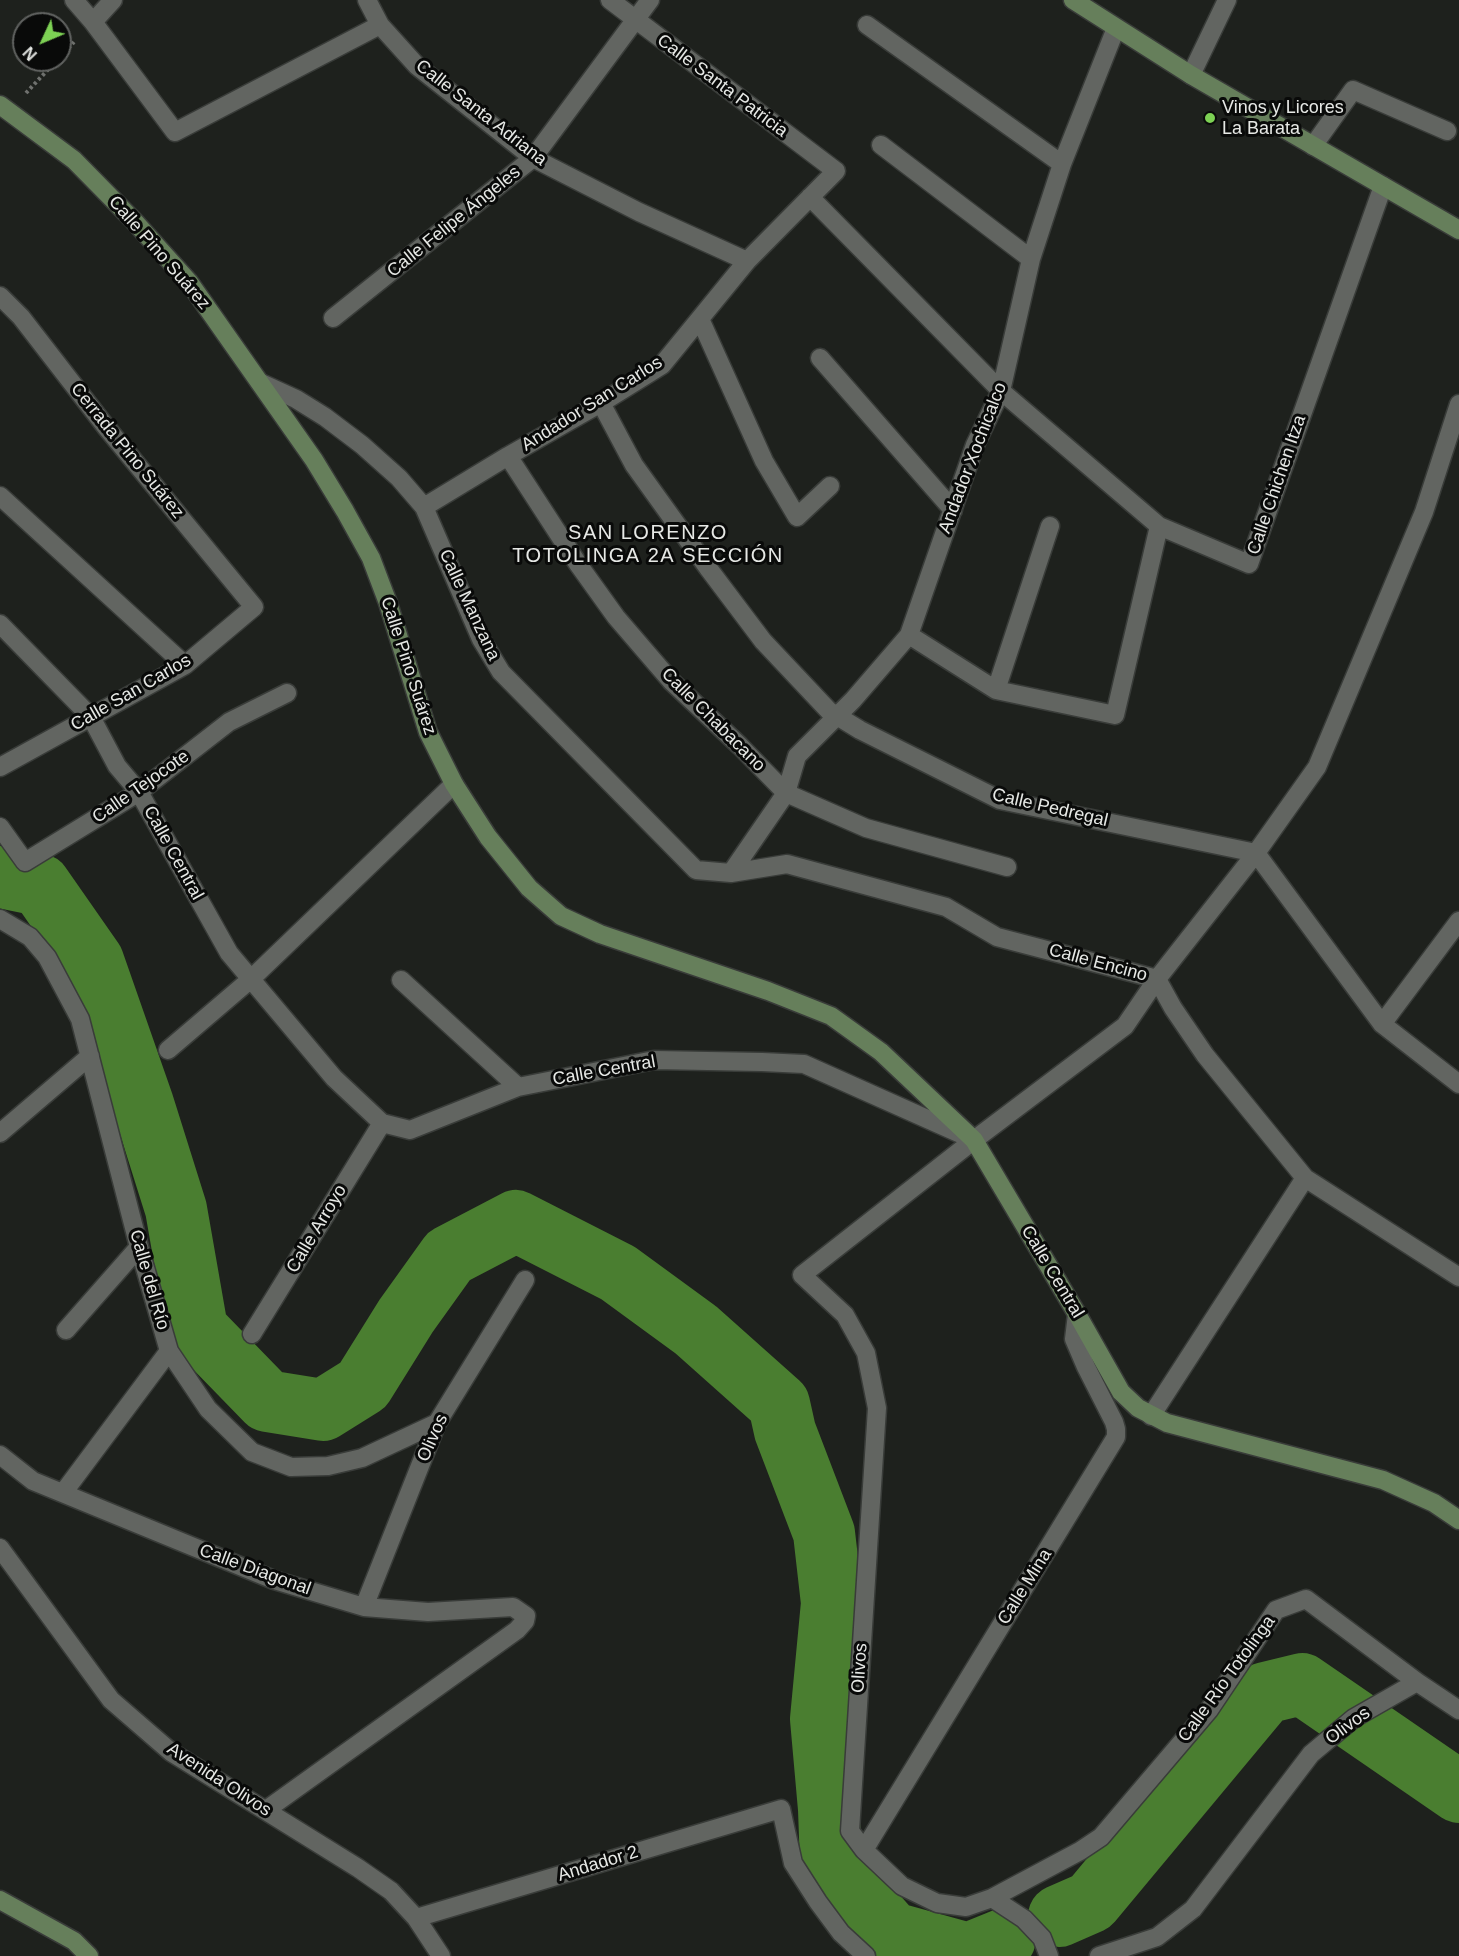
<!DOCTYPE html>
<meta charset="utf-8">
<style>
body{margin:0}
#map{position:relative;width:1459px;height:1956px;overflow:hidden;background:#1e211d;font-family:Helvetica,sans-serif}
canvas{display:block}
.north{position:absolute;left:12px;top:12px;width:60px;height:60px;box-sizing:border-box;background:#090a09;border:2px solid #616361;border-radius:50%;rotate:226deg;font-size:16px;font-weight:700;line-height:24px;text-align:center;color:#e6e8e5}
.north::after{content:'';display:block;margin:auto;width:21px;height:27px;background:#7dd154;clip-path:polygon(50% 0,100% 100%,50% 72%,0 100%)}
</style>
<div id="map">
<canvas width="1459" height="1956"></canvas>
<div class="north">N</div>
</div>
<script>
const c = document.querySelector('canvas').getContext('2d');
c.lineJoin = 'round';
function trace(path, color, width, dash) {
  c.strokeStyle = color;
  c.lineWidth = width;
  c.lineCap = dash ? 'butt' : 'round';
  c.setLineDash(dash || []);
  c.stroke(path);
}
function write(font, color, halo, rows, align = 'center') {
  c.font = font + ' Helvetica,sans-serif';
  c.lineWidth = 6;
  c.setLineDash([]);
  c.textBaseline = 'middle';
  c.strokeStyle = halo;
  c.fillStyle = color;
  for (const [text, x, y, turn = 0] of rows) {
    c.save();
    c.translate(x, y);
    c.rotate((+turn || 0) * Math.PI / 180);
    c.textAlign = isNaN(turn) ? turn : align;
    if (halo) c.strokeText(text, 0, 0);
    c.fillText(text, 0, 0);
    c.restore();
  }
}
const river = new Path2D(`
 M0 877 40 885 93 961 143 1104 176 1209 197 1329 267 1401 323 1410 363 1385 406 1316 449 1256 516 1221 618 1273 696 1330 779 1404 785 1431 824 1533 832 1603 821 1719 829 1809 831 1864 892 1933 968 1954 1005 1939
 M1059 1916 1091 1902 1265 1693 1302 1684 1459 1792`);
const path = new Path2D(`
 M60 57 74 42
 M26 93 57 60`);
const street = new Path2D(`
 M74 0 93 22 175 132 380 25
 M367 0 380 25 417 66 533 158 639 212 747 261
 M93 22 113 0
 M867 25 1062 164
 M1191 75 1227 0
 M881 145 1031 259
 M1313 146 1353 90 1447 131
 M810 197 1001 391 1159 526 1249 564 1383 186
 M0 296 21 317 106 427 254 607 185 665 0 767
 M333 318 533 158 650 0
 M700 319 764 461 797 517 830 486
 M820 358 953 510
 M261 383 296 399 325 417 362 445 399 478 424 507 481 639 501 672 696 870 731 873 787 864 946 907 997 937 1157 979 1173 1008 1205 1055 1305 1178 1459 1277
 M601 403 634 465 708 568 763 641 829 711 860 730 1000 800 1256 853 1382 1024 1459 1084
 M1459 404 1424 512 1317 767 1256 853 1157 979 1125 1026 974 1140 802 1275 845 1315 866 1353 877 1408 850 1831 864 1850 902 1886 937 1903 966 1907 992 1898 1080 1851 1101 1837 1209 1710 1276 1610 1306 1599 1417 1682 1459 1710
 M508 456 578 564 616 617 671 681 740 746 786 793 866 828 1007 867
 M0 496 185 665
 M424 507 508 456 601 403 662 365 747 261 836 171 610 0
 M0 624 91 717 117 766 139 792 229 953 334 1078 382 1123 410 1130 518 1087 654 1060 762 1062 804 1064 972 1139
 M909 635 996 690 1115 715 1159 526
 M996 690 1050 526
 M0 827 25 862 139 792 229 722 287 693
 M731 873 786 793 797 756 853 700 909 635 975 445 1001 391 1031 259 1062 164 1116 28
 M0 919 30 937 47 957 80 1019 139 1247 169 1351 208 1409 252 1452 291 1467 328 1466 362 1458 437 1423
 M401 980 518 1087
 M1382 1024 1459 921
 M168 1050 251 979 454 784
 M0 1133 90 1056
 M66 1330 139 1247
 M252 1334 382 1123
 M1151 1416 1305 1178
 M0 1455 33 1481 274 1580 364 1607 428 1612 513 1607 526 1616 525 1621 517 1630 266 1810
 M63 1493 169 1351
 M0 1548 111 1700 171 1752 358 1868 391 1891 416 1918 441 1956
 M364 1607 437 1423 525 1280
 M864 1850 1116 1437V1429L1114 1422 1086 1367 1074 1339 1077 1314
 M992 1898 1024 1919 1042 1938 1049 1956
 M416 1918 781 1809 793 1863 818 1902 841 1933 866 1956
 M1099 1956 1157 1937 1193 1909 1311 1754 1354 1718 1417 1682`);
const secondary = new Path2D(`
 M1073 0 1191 75 1459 230
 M0 105 74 160 134 221 189 282 314 460 345 511 371 558 388 603 428 732 454 784 488 837 529 888 561 916 600 934 768 991 831 1016 881 1052 974 1140 1077 1314 1121 1392 1138 1408 1167 1423 1383 1480 1434 1503 1459 1520
 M0 1900 74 1941 89 1956`);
const markers = [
 [1210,118,6,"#7dd154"]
];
const streetNames = [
 ["Calle Santa Patricia",722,86,37],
 ["Calle Santa Adriana",481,113,38],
 ["Calle Felipe Ángeles",454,222,-39],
 ["Calle Pino Suárez",159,253,49],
 ["Andador San Carlos",592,404,-32],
 ["Cerrada Pino Suárez",127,451,51],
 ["Andador Xochicalco",973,458,-69],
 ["Calle Chichen Itza",1277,485,-71],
 ["Calle Manzana",469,605,65],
 ["Calle Pino Suárez",408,666,72],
 ["Calle San Carlos",131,693,-30],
 ["Calle Chabacano",713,720,45],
 ["Calle Tejocote",141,787,-35],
 ["Calle Pedregal",1050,808,13],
 ["Calle Central",173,853,61],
 ["Calle Encino",1098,963,15],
 ["Calle Central",604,1071,-10],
 ["Calle Arroyo",317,1229,-59],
 ["Calle Central",1052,1272,59],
 ["Calle del Río",149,1280,74],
 ["Olivos",433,1438,-66],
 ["Calle Diagonal",255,1570,20],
 ["Calle Mina",1025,1587,-58],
 ["Olivos",860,1668,-86],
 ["Calle Río Totolinga",1227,1679,-54],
 ["Olivos",1348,1726,-36],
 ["Avenida Olivos",219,1780,33],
 ["Andador 2",598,1864,-17]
];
const poiNames = [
 ["Vinos y Licores",1222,108],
 ["La Barata",1222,129]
];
const neighbourhoodNames = [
 ["SAN LORENZO",648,533],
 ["TOTOLINGA 2A SECCIÓN",648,556]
];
trace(river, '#4a7e30', 62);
trace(street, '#393c39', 21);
trace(secondary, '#393c39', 21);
trace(path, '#6f716e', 4, [3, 3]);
trace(street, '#626561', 18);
trace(secondary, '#667f5b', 18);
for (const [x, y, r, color] of markers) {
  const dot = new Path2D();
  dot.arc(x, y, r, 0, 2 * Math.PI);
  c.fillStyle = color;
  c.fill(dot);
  trace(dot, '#090a09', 2);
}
write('18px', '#e6e8e5', '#090a09', streetNames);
write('18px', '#e6e8e5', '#090a09', poiNames, 'left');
c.letterSpacing = '1.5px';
write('20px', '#e6e8e5', '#090a09', neighbourhoodNames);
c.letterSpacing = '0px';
</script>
